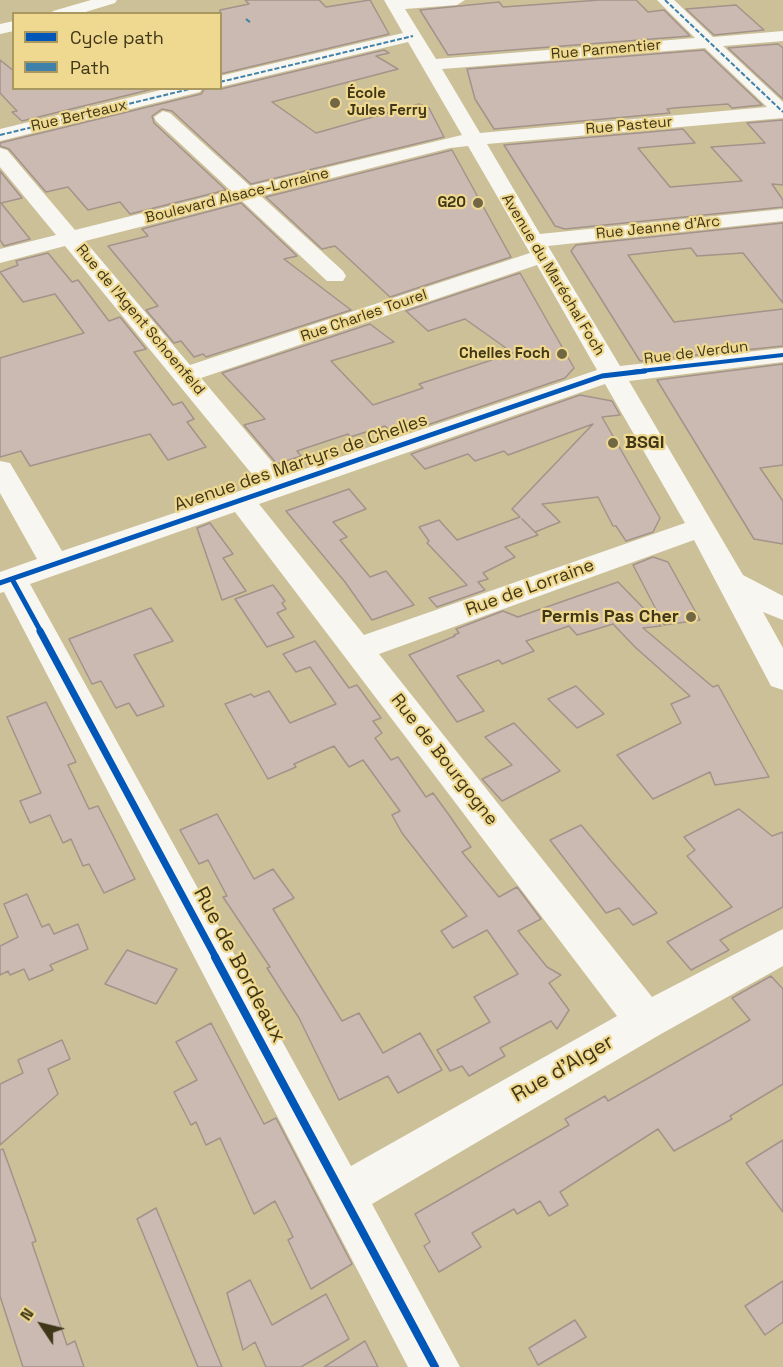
<!DOCTYPE html>
<meta charset="utf-8">
<style>
body{margin:0}
#map{position:relative;width:783px;height:1367px;overflow:hidden;background:#ccc098;font-family:"Space Grotesk",sans-serif}
canvas{display:block}
.legend{position:absolute;left:12px;top:12px;width:210px;height:78px;box-sizing:border-box;background:#efd88f;border:2px solid #a9985f;margin:0;padding:8px 10px;list-style:none;font-size:18px;color:#403718}
.legend li{display:flex;align-items:center;gap:12px;height:30px}
.legend b{width:30px;border:2px solid #a9985f}
.north{position:absolute;left:12px;top:1295px;width:60px;height:60px;-webkit-text-stroke:4px #efd88f;paint-order:stroke;rotate:305deg;font-size:16px;font-weight:700;line-height:24px;text-align:center;color:#403718}
.north::after{content:'';display:block;margin:auto;width:21px;height:27px;background:#403718;clip-path:polygon(50% 0,100% 100%,50% 72%,0 100%)}
</style>
<div id="map">
<canvas width="783" height="1367"></canvas>
<ul class="legend">
<li><b style="height:8px;background:#0057b8"></b>Cycle path</li>
<li><b style="height:8px;background:#3f81a8"></b>Path</li>
</ul>
<div class="north">N</div>
</div>
<script>
const c = document.querySelector('canvas').getContext('2d');
c.lineJoin = 'round';
function fill(path, color) {
  c.fillStyle = color;
  c.fill(path, 'evenodd');
}
function trace(path, color, width, dash) {
  c.strokeStyle = color;
  c.lineWidth = width;
  c.lineCap = dash ? 'butt' : 'round';
  c.setLineDash(dash || []);
  c.stroke(path);
}
function write(font, color, halo, rows, align = 'center') {
  c.font = font + ' "Space Grotesk",sans-serif';
  c.lineWidth = 4.5;
  c.setLineDash([]);
  c.textBaseline = 'middle';
  c.strokeStyle = halo;
  c.fillStyle = color;
  for (const [text, x, y, turn = 0] of rows) {
    c.save();
    c.translate(x, y);
    c.rotate((+turn || 0) * Math.PI / 180);
    c.textAlign = isNaN(turn) ? turn : align;
    if (halo) c.strokeText(text, 0, 0);
    c.fillText(text, 0, 0);
    c.restore();
  }
}
const building = new Path2D(`
 M245 0H319L326 7 370 0 389 34 220 74V10L249 4Z
 M600 0H636L648 12 664 10 690 36 448 55 420 10 499 2 503 7Z
 M736 5 764 30 714 35 686 9Z
 M778 44 783 48V99L728 48Z
 M384 50 389 53 376 56 398 69 272 102 316 133 419 104 429 108 444 137 251 184 172 111 162 109 152 116 154 123 226 190 130 214 120 202 88 210 68 187 46 192 9 149 0 146V143L201 94 205 88 221 89Z
 M704 50 762 105 732 108 728 104 674 108 667 109 670 113 494 129 475 99 467 69Z
 M0 60 14 71V88H157L22 121 12 112 17 111 0 93Z
 M783 120V185L772 184 783 200V207L565 229 555 226 504 145 683 129 695 143 638 148 670 187 742 181 711 147 765 143 747 123Z
 M452 150 511 257 390 297 335 246 322 249 266 197Z
 M0 171 22 198 1 203 30 239 4 246 0 240Z
 M241 203 297 256 284 259 351 310 206 357 203 354 194 357 181 341 174 343 146 310 158 306 108 246 148 236 142 229Z
 M783 223V303L743 253 697 256 691 248 628 255 674 322 783 309V346L640 361 571 251 576 245Z
 M48 253 72 282 78 280 109 321 120 317 146 349 134 352 173 405 182 402 194 419 187 422 206 447 168 460 150 434 30 466 21 451 0 457V358L84 333 55 294 23 302 0 272 18 265 16 261Z
 M520 273 574 368 565 378 395 436 385 426 350 437 348 434 297 451 301 456 277 464 244 425 265 419 222 373 370 324 394 342 331 361 373 405 423 388 419 384 513 353 465 319 428 331 406 311Z
 M783 364V465L760 468 783 501V544L754 539 657 380Z
 M580 395 612 401 620 415 602 417 660 518 653 532 626 541 616 526H613L598 497 542 504 560 522 535 532 522 519 538 535 505 547 515 557 483 573 488 579 478 582 485 590 437 607 429 598 467 585 427 543 429 541 419 527 439 520 457 540 520 517 512 509 593 424 508 455 504 451 475 461 468 454 425 469 411 454Z
 M349 489 366 509 333 522 347 537 340 540 370 577 386 571 414 605 372 620 345 582 286 511Z
 M210 523 233 554 223 558 246 591 222 600 197 528Z
 M653 557 668 562 700 620 664 625 633 565Z
 M618 582 661 626 643 628 713 687 718 685 769 777 715 785 710 772 653 799 617 755 681 723 671 704 690 696 635 647 613 624 577 635 569 626 526 641 534 651 502 664 499 660 457 676 484 711 457 722 409 655 455 636 454 635 459 633 456 629 503 611 518 617Z
 M273 585 285 601 282 603 286 609 277 613 294 637 267 647 235 599Z
 M151 608 173 641 134 655 164 706 137 716 129 703 116 708 101 681 92 684 69 639Z
 M315 641 349 688 357 685 381 718 373 721 382 733 375 738 391 760 398 757 426 797 433 793 449 815 471 847 462 852 499 897 517 887 541 919 518 931 547 967 561 975 549 983 569 1010 557 1029 551 1021 500 1048 505 1056 469 1076 462 1066 450 1071 437 1050 490 1022 474 997 518 974 487 930 453 948 441 931 467 916 402 833 392 815 400 811 363 760 349 767 334 746 294 764 296 767 268 779 225 704 251 694 254 697 269 691 290 723 336 704 310 667 296 672 283 654Z
 M576 686 604 714 577 728 548 699Z
 M46 702 76 762 68 765 89 809 98 806 135 879 104 893 89 864 83 866 71 839 63 843 50 815 30 823 20 801 41 793 7 717Z
 M514 723 560 771 502 801 482 779 512 765 485 737Z
 M739 809 772 836 783 832V907L720 940 729 950 691 970 667 942 732 907 687 856 695 850 684 837Z
 M217 814 254 879 273 869 294 898 273 909 342 1021 359 1013 383 1053 420 1033 442 1070 398 1093 388 1076 339 1100 299 1018 267 968 270 967 223 897 227 896 208 860 199 864 180 830Z
 M581 825 612 862 657 913 633 925 619 908 606 913 550 840Z
 M27 894 42 927 49 924 54 934 78 924 88 949 50 965 53 970 29 980 24 969 10 975 8 971 0 975V946L18 937 4 904Z
 M127 950 177 969 156 1004 105 984Z
 M771 976 783 989V1084L730 1116 732 1119 674 1151 658 1129 560 1192 568 1205 549 1216 540 1201 517 1214 514 1209 472 1233 481 1247 439 1272 424 1246 430 1242 415 1214 569 1125 565 1119 605 1096 608 1101 750 1020 732 998Z
 M211 1023 264 1124 276 1118 352 1264 311 1289 288 1240 293 1237 275 1201 254 1214 220 1138 206 1145 196 1122 191 1125 174 1092 197 1080 176 1042Z
 M62 1040 70 1059 48 1069 58 1094 0 1145V1084L23 1073 18 1060Z
 M783 1140V1212L746 1163Z
 M3 1149 36 1241 32 1243 67 1345 75 1341 84 1367H23L0 1296V1150Z
 M156 1208 222 1367H198L137 1219Z
 M250 1280 272 1325 326 1294 349 1339 301 1367H266L255 1342 243 1350 227 1293Z
 M783 1281V1322L765 1335 745 1306Z
 M575 1320 586 1337 538 1365 529 1348Z
 M365 1341 378 1367H324Z`);
const minor = new Path2D(`
 M91 0H117L115 3 79 14H51L53 11Z
 M384 0H465L457 5 405 9 436 59 695 38 657 0H674L713 37 783 31V41L723 46 783 102V118L487 144 540 234 783 209V221L548 246 620 366 783 348V362L629 381 743 575 783 596V620L763 612 783 648V690L771 686 694 540 379 654 652 997 783 929V966L661 1034 372 1204 460 1367H408L4 592 0 593V572L37 559 0 493V461L10 463 62 551 260 484 65 246 0 263V249L56 235 0 167V148L7 150 75 230 231 191 156 121 154 117 163 111 170 113 250 186 462 135 408 42 220 87V76L403 33ZM705 48 767 107 480 133 442 69ZM468 146 530 253 190 365 85 241 242 201 327 281H343L346 276 343 271 261 196 450 148ZM537 265 597 370 284 476 201 378ZM605 384 685 523 364 635 259 504ZM235 512 617 1016 351 1166 30 584Z
 M14 21V31L0 34V24Z
 M169 88H203L200 92 0 141V129Z`);
const quiet = new Path2D(`
 M665 0 783 112
 M246 19 251 23
 M220 82 413 36
 M0 135 194 88`);
const cyclewayFar3 = new Path2D(`
 M632 372 783 355`);
const cyclewayFar2 = new Path2D(`
 M12 579 41 632
 M0 583 602 376 645 371`);
const cyclewayFar1 = new Path2D(`
 M40 631 216 958`);
const cycleway = new Path2D(`
 M215 957 435 1367`);
const markers = [
 [335,103,6,"#716745"],
 [478,203,6,"#716745"],
 [562,354,6,"#716745"],
 [613,443,6,"#716745"],
 [691,617,6,"#716745"]
];
const farStreetnames = [
 ["Rue Parmentier",606,50,-5],
 ["Rue Berteaux",79,116,-13],
 ["Rue Pasteur",629,126,-5],
 ["Boulevard Alsace-Lorraine",237,196,-14],
 ["Rue Jeanne d'Arc",658,228,-6],
 ["Avenue du Maréchal Foch",553,275,59],
 ["Rue Charles Tourel",364,316,-19],
 ["Rue de l'Agent Schoenfeld",140,320,50],
 ["Rue de Verdun",696,353,-7]
];
const farPoinames = [
 ["École",347,94,"left"],
 ["Jules Ferry",347,111,"left"],
 ["G20",466,203],
 ["Chelles Foch",550,354]
];
const poiNames = [
 ["BSGI",625,443],
 ["Permis Pas Cher",679,617,"right"]
];
const streetNames = [
 ["Avenue des Martyrs de Chelles",301,463,-19],
 ["Rue de Lorraine",530,588,-20],
 ["Rue de Bourgogne",444,760,52]
];
const nearStreetnames = [
 ["Rue de Bordeaux",239,965,62],
 ["Rue d'Alger",563,1069,-30]
];
fill(building, '#cbbab2');
trace(building, '#a3938a', 1.5);
fill(minor, '#f7f6f0');
trace(quiet, '#3f81a8', 2, [5, 2]);
trace(cyclewayFar3, '#0057b8', 4);
trace(cyclewayFar2, '#0057b8', 5);
trace(cyclewayFar1, '#0057b8', 7);
trace(cycleway, '#0057b8', 8);
for (const [x, y, r, color] of markers) {
  const dot = new Path2D();
  dot.arc(x, y, r, 0, 2 * Math.PI);
  c.fillStyle = color;
  c.fill(dot);
  trace(dot, '#efd88f', 2);
}
write('15px', '#403718', '#efd88f', farStreetnames);
write('bold 15px', '#403718', '#efd88f', farPoinames, 'right');
write('bold 18px', '#403718', '#efd88f', poiNames, 'left');
write('18px', '#403718', '#efd88f', streetNames);
write('21px', '#403718', '#efd88f', nearStreetnames);
</script>
